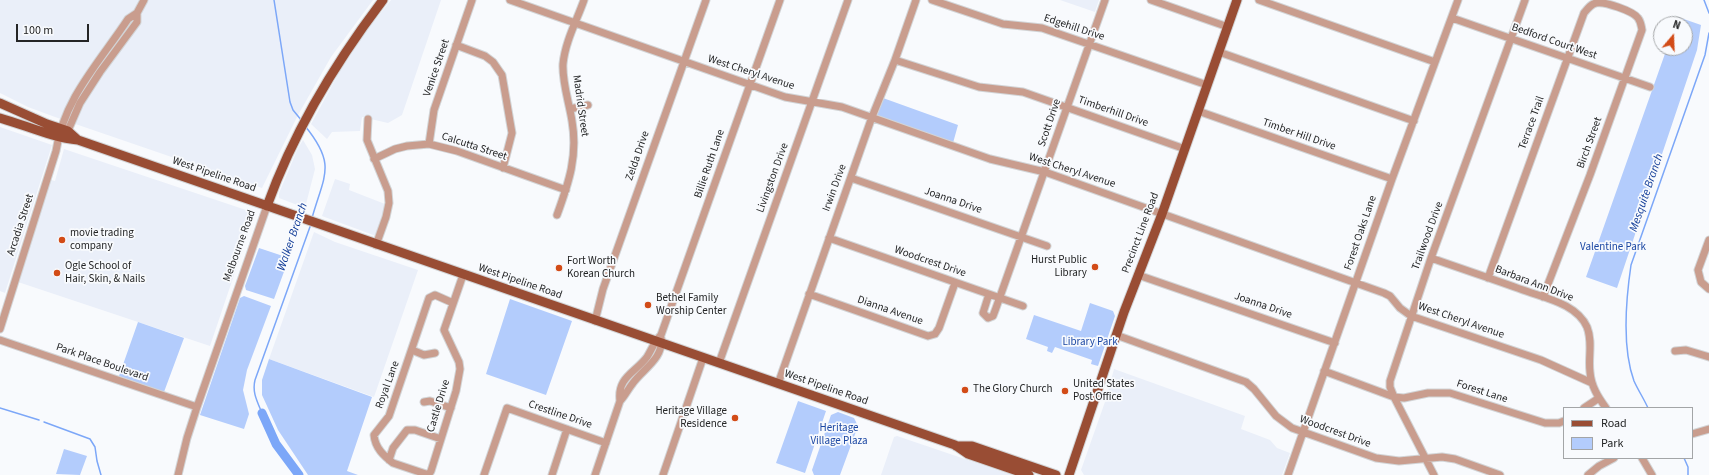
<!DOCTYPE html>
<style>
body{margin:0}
#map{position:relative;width:1709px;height:475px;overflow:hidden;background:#f8fafd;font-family:"Source Sans 3",sans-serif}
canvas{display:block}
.legend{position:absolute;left:1563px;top:407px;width:130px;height:52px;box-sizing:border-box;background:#f8fafd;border:1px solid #a3a5a7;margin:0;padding:5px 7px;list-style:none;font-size:12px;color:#242526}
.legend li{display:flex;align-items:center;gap:8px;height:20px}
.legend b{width:20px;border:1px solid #a3a5a7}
.north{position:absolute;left:1653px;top:16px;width:40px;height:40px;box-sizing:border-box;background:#f8fafd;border:1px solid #a3a5a7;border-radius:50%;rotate:19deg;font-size:11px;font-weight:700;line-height:16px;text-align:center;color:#242526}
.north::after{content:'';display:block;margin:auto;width:14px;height:18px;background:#d24b17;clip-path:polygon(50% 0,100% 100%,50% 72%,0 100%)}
.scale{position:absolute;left:16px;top:24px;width:73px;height:18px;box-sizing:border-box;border:2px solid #242526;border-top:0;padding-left:5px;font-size:12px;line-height:14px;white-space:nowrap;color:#242526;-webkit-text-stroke:3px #f8fafd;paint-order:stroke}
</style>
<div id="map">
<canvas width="1709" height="475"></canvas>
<ul class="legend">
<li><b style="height:5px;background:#994d34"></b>Road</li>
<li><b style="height:11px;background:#b3ccfc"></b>Park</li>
</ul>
<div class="north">N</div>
<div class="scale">100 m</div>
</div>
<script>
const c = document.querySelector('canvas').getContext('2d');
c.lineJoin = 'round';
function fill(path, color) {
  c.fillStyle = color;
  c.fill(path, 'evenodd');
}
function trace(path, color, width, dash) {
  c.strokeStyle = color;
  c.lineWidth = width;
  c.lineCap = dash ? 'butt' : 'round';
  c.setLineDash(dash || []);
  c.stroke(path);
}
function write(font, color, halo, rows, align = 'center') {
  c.font = font + ' "Source Sans 3",sans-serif';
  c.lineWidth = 3.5;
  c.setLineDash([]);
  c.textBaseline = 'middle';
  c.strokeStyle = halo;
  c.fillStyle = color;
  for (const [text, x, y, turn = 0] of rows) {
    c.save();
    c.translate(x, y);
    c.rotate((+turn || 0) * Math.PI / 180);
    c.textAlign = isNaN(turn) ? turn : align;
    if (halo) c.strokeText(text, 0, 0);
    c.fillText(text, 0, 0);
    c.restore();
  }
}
const built = new Path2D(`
 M0 0H373L331 57 298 115 262 188 55 117 28 107 0 93Z
 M391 0H441L402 115 388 123 362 117 360 131 332 132 327 139 311 124 340 71 367 30Z
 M1060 0H1099L1095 12Z
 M0 127 52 145 5 293 0 291Z
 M303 140 312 155 315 169 305 208 279 198V193L298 148Z
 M64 149 255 213 210 346 18 282 51 180 55 181Z
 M335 179 350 184 349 190 385 204 383 216 376 236 322 216Z
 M314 232 335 242 418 270 374 397 269 359Z
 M1114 369 1245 416 1241 429 1270 440 1277 448 1290 453 1282 475H1084L1081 470 1106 399Z
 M897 436 1012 475H881L894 437Z`);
const green = new Path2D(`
 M1678 17 1701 25 1697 50 1617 288 1586 277 1667 48H1685V24H1675Z
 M883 98 958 125 953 143 877 115Z
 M259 248 289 258 274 299 246 290 245 286Z
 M244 296 271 306 247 370 243 390 249 414 244 429 200 415 240 298Z
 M510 299 572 321 546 395 486 374Z
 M1090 303 1113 311 1115 316 1098 366 1091 364 1092 360 1055 347 1052 353 1047 351 1048 347 1026 339 1034 315 1081 331Z
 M138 322 184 338 164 392 119 376Z
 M269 359 372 397 347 471 358 475H308L278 430 262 395V380Z
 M798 401 826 411 805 473 776 463Z
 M838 412 854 418 858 426 840 475H814L812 470 831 415Z
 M64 449 87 456 80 475 56 474Z`);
const stream = new Path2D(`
 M274 0 290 102 293 110 302 121
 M1704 0 1709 13
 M305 126C337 165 324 175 312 218
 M0 408 39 420
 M1648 408C1644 399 1638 390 1634 381 1622 348 1626 299 1631 265L1705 55 1709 33
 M262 413C257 401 252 392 255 380L311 224
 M44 422 90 439 95 447 97 461 101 475
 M1684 458 1688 467V475`);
const river = new Path2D(`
 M262 413 276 444 299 475`);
const minor = new Path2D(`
 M510 0 785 97 842 107 990 159 1045 172 1384 293 1390 296 1400 308 1411 316 1541 360 1592 383
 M932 0 1003 24 1042 28 1207 85
 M1151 0 1228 27
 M1259 0 1435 62
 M1452 18 1650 87
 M456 45 485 56 493 62 502 75 512 133 503 168
 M1219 52 1414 121
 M895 60 979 87 1023 92 1185 149
 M570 109 588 105
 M1198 111 1392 179
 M368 119 367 140 388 191 389 203 386 217 376 245
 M66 135 80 103 100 72 137 22V13L144 0
 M429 144 434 110 472 0
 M374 159 395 149 407 146 429 144 457 151 566 190
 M851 178 1047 246
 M557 215C569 182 578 156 572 121 569 102 562 82 563 64 565 42 577 20 584 0
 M829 238 1023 306
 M1709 240 1698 270 1701 282 1709 289
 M1431 258C1462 269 1493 279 1523 290 1537 295 1553 299 1566 306 1575 311 1583 318 1587 327 1593 342 1588 357 1590 372 1591 386 1598 397 1606 408
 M1138 275 1335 343
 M1488 278 1584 13C1588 8 1591 4 1596 3 1604 1 1633 11 1638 18 1641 22 1641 25 1642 30L1590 175 1543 297
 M809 294 928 336 935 334 939 328 955 283
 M989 294 983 313 988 318 993 316 996 308 1105 0
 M453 303 435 295 429 298 389 416 374 435C375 448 384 456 393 463L426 474H429L431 471 456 391 460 369 459 362 444 330 463 275
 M595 321 603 289 706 0
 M0 329 56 151C64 98 99 63 128 19L137 13
 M1116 335 1246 382 1254 389 1276 416 1292 428 1376 458 1399 461 1442 457 1455 459 1500 475
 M0 340 197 407
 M412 350 424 355 435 353
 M1675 351 1686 350 1709 357
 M719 363 848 0
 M1324 371 1394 397 1404 398 1428 393H1450L1545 423H1559L1564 421
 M778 384 872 117 895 60 916 0
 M620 401C625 396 628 389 633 383 643 369 664 358 661 338
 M424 402 430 401 451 408
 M1584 408 1599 398
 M1692 434 1709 429
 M1642 458 1652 475
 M389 460 393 448 407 430H415L441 439
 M178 475 187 438 197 407 267 206
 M484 475 507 408 606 443
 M552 475 567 429
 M595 475 620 401C617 377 635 373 647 357 652 349 654 342 661 335L780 0
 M663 475 703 358
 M1288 475 1392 179 1458 0
 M1434 475 1394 397 1390 387V381L1431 258 1525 0
 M1588 475 1599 466 1614 458`);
const major = new Path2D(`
 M0 103 47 124 68 131 78 140
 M0 118C25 125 53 138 78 140L955 445 968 454 1029 475
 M267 206C294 131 335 63 383 0
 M956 446H972L1056 475
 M1069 475 1124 312 1162 214 1237 0`);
const markers = [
 [62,240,4,"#d24b17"],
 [1095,267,4,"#d24b17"],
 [559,268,4,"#d24b17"],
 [57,273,4,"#d24b17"],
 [648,305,4,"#d24b17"],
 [965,390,4,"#d24b17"],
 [1065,391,4,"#d24b17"],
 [735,418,4,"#d24b17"]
];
const streetNames = [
 ["Edgehill Drive",1074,28,18],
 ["Bedford Court West",1554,42,19],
 ["Venice Street",437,68,-71],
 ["West Cheryl Avenue",751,73,18],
 ["Madrid Street",580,106,82],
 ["Timberhill Drive",1113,112,19],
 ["Scott Drive",1050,123,-71],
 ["Terrace Trail",1532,123,-70],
 ["Timber Hill Drive",1299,135,19],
 ["Birch Street",1590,143,-70],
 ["Calcutta Street",474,147,18],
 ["Zelda Drive",638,156,-71],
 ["Billie Ruth Lane",710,164,-71],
 ["West Cheryl Avenue",1072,171,18],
 ["West Pipeline Road",214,175,19],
 ["Livingston Drive",773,178,-70],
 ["Irwin Drive",835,188,-70],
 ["Joanna Drive",953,201,19],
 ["Arcadia Street",21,225,-72],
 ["Precinct Line Road",1141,233,-69],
 ["Forest Oaks Lane",1361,233,-71],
 ["Trailwood Drive",1428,236,-70],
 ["Melbourne Road",240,246,-70],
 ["Woodcrest Drive",930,262,19],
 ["West Pipeline Road",520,282,19],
 ["Barbara Ann Drive",1534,284,21],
 ["Joanna Drive",1263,306,19],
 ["Dianna Avenue",890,311,19],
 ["West Cheryl Avenue",1461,321,19],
 ["Park Place Boulevard",102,363,19],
 ["Royal Lane",388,385,-70],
 ["West Pipeline Road",826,388,19],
 ["Forest Lane",1482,392,18],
 ["Castle Drive",439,406,-73],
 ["Crestline Drive",560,415,19],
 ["Woodcrest Drive",1335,432,20]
];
const poiNames = [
 ["movie trading",70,234],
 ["company",70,247],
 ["Hurst Public",1087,261,"right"],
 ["Library",1087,274,"right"],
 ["Fort Worth",567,262],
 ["Korean Church",567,275],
 ["Ogle School of",65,267],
 ["Hair, Skin, & Nails",65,280],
 ["Bethel Family",656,299],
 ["Worship Center",656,312],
 ["United States",1073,385],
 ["Post Office",1073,398],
 ["The Glory Church",973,390],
 ["Heritage Village",727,412,"right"],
 ["Residence",727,425,"right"]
];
const parkNames = [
 ["Valentine Park",1613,248],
 ["Library Park",1090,343],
 ["Heritage",839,429],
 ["Village Plaza",839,442]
];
const waterNames = [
 ["Mesquite Branch",1647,193,-71],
 ["Walker Branch",293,237,-71]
];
fill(built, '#eaeff9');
fill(green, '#b3ccfc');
trace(stream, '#7ca7f8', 1.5);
trace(river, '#7ca7f8', 9);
trace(minor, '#d2d4d6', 9);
trace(major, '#d2d4d6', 11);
trace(minor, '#c99d8e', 7);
trace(major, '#994d34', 9);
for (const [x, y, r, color] of markers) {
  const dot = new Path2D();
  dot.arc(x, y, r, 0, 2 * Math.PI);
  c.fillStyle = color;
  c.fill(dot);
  trace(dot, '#f8fafd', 1.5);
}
write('11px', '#242526', '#f8fafd', streetNames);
write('11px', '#242526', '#f8fafd', poiNames, 'left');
write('11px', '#1b47a3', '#f8fafd', parkNames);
write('italic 12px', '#103b97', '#f8fafd', waterNames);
</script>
